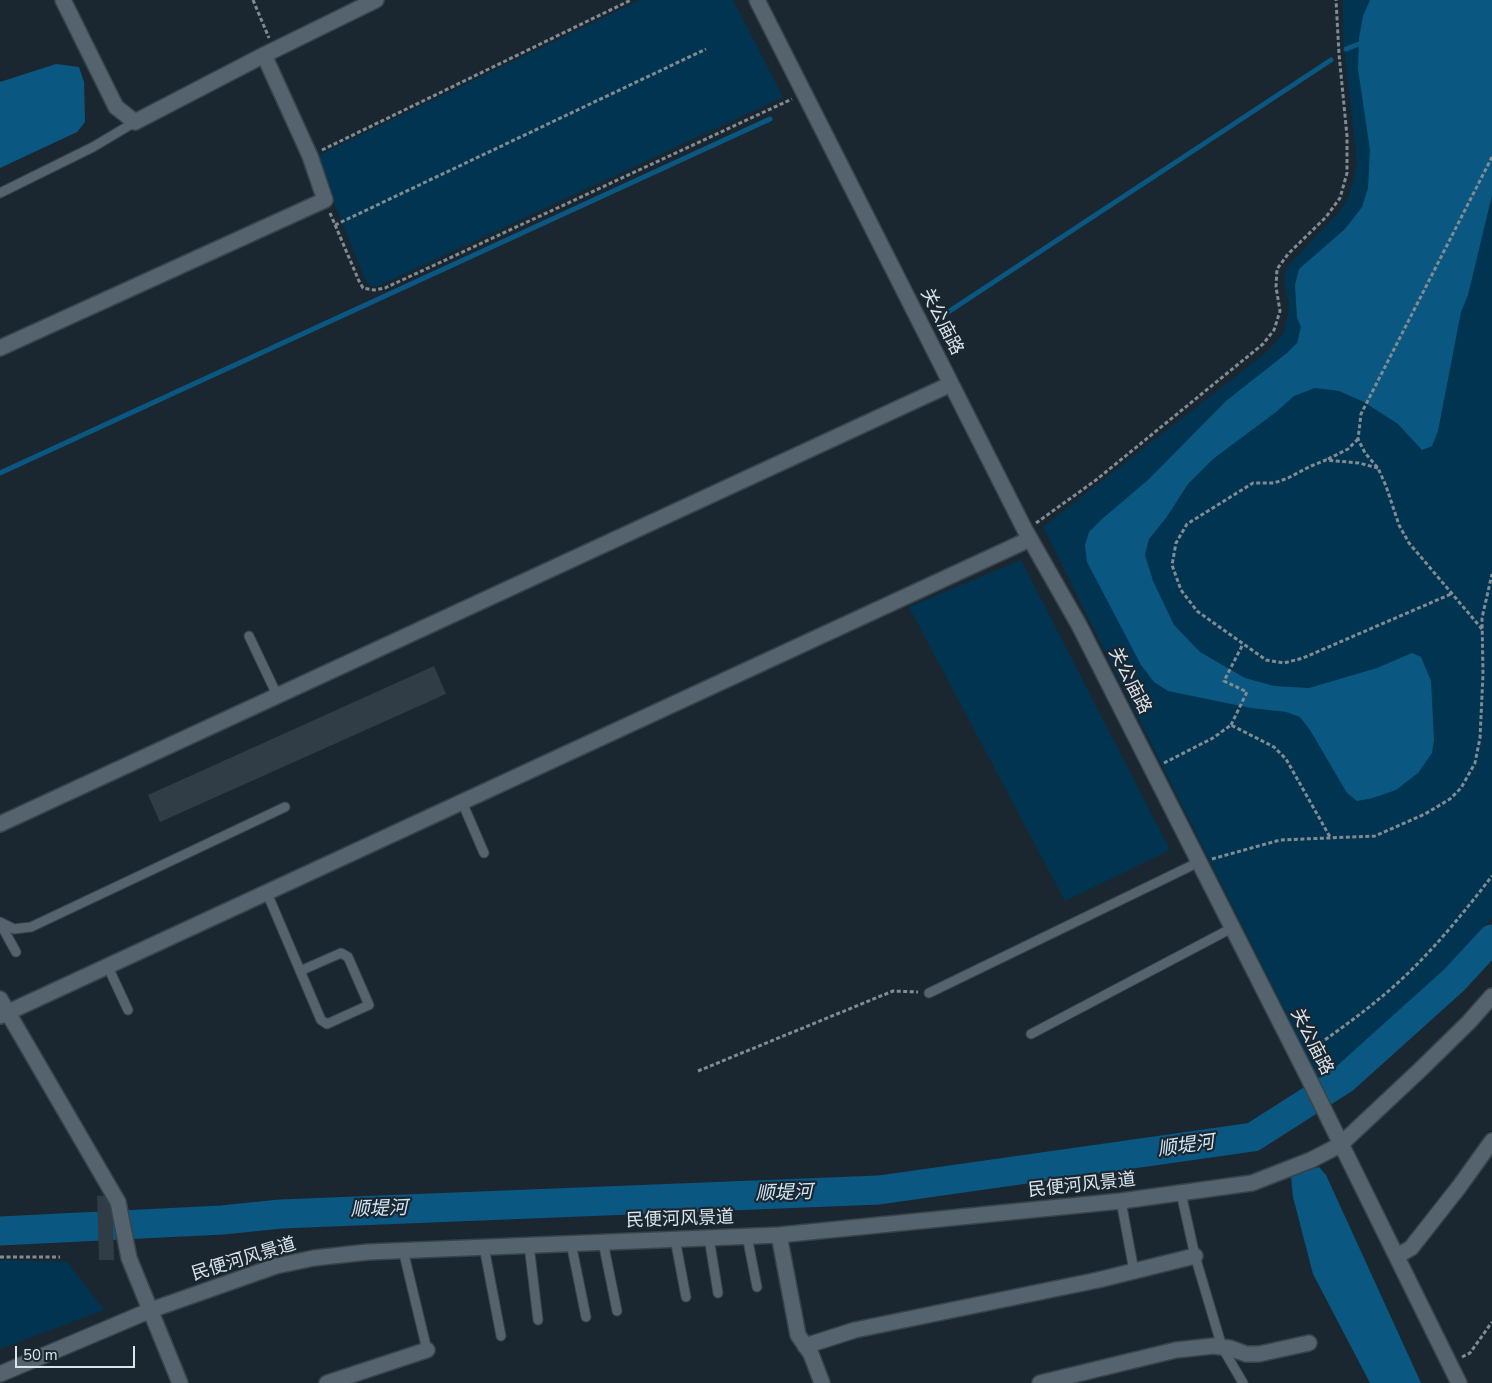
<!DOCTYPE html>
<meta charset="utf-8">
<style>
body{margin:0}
#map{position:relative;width:1492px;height:1383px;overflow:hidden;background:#1b2730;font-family:"Nunito Sans",sans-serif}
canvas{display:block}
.scale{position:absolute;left:15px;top:1346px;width:120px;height:22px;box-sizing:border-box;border:2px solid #dce4ea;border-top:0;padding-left:6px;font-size:15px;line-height:18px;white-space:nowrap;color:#dce4ea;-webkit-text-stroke:4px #1b2730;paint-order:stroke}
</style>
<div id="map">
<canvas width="1492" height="1383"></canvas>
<div class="scale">50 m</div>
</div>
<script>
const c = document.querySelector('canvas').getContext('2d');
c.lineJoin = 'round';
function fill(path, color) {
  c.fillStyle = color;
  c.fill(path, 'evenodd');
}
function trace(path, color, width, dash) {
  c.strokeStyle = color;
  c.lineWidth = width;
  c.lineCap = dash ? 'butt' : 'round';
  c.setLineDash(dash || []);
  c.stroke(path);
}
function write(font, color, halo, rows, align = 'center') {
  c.font = font + ' "Nunito Sans","Noto Sans SC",sans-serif';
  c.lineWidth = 4.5;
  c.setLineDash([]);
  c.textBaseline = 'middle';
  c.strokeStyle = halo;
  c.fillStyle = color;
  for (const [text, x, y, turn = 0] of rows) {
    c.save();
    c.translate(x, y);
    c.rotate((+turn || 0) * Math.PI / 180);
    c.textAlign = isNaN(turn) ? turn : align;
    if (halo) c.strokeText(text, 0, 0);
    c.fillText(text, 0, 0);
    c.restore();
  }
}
const green = new Path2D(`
 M640 0H733L783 97 378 286 372 287 367 283 315 157Z
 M1343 0H1492V918C1468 949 1439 977 1411 1004 1382 1032 1354 1060 1319 1080L1043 527 1268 351 1284 332 1287 318 1289 304 1284 283 1286 268 1340 211 1348 198 1354 178 1357 162 1343 39Z
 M1021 560 1170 850 1065 901 909 607Z
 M5 1260 67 1262 104 1310 0 1349V1261Z`);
const water = new Path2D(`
 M1370 0H1492V195L1468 295 1461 312 1438 431 1432 446 1422 450 1398 424 1364 402 1339 391 1315 388 1294 396 1276 412 1213 459 1188 484 1166 518 1149 539 1145 555 1153 581 1174 625 1200 652 1245 678 1274 686 1309 688 1377 668 1412 653 1421 657 1431 681 1434 740 1432 753 1418 773 1396 790 1373 798 1357 801 1347 793 1310 730 1300 717 1286 712 1251 708 1168 691 1154 682 1141 665 1087 562 1085 545 1089 532 1102 519 1148 480 1226 401 1287 353 1297 343 1301 327 1297 318 1295 285 1299 269 1345 229 1362 207 1368 188 1370 150 1358 69 1359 38 1363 16Z
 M56 64 79 67 84 82 85 122 77 132 0 168V82Z
 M1319 1167 1326 1175 1421 1383H1370L1313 1274 1293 1197 1291 1176Z`);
const stream = new Path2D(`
 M1346 49 1359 44
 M939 318 1331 60
 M0 473 770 119`);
const river = new Path2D(`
 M0 1231 222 1220 281 1214 879 1190 1253 1137 1344 1079 1454 980 1492 939`);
const building = new Path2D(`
 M434 666 446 694 160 822 148 795Z
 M112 1195 114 1260H99L97 1196Z`);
const path = new Path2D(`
 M253 0 269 38
 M322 150 631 0
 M330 213 359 281 363 288 374 290 385 288 792 99
 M335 225 706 49
 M1328 459 1348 449 1358 439
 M1378 468 1359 463 1326 460 1311 466 1288 478 1274 483H1253L1187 524 1176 543 1172 565 1181 590 1197 611 1266 660 1284 663 1303 658 1451 594
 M1036 523 1096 480 1263 344 1274 330 1280 311 1276 287 1277 269 1288 254 1326 217 1340 198 1347 173V136L1339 54 1336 0
 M1482 629 1409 543 1399 525 1386 486 1378 468 1365 453 1358 439 1361 414 1492 157
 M1231 725 1247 692 1224 681 1243 644
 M1164 763 1213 738 1231 725 1274 747 1286 759 1330 837
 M1212 859 1280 840 1375 836 1425 814 1450 799 1461 788 1475 763 1480 738 1483 674 1482 618 1492 574
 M1309 1051C1342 1028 1374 1005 1403 978 1436 947 1465 911 1492 876
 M698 1071 893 991 918 992
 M0 1257H60
 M1462 1357 1470 1353 1492 1322`);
const lane = new Path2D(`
 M0 193 93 147 135 122
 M249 636 277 695
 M462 802 484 853
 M267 893 321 1020 327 1024 369 1005 348 957 341 953 300 971
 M0 922 14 929 31 927 285 807
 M0 923 16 952
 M108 967 128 1010
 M929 993 1199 862
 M1031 1034 1232 928
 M1181 1193 1195 1256 1222 1347 1243 1383
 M1121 1201 1134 1271
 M747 1236 757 1287
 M709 1238 718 1293
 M675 1239 686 1297
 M603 1242 617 1311
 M571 1243 586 1317
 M529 1245 538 1320
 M484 1247 501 1336
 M403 1250 427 1350`);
const street = new Path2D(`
 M757 0 1025 530 1079 625 1307 1075 1459 1383
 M0 348 325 200 310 156 264 55
 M0 824 951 384
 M0 999 118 1202 129 1258 180 1383
 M0 1016 1030 539
 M779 1235 798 1335 811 1354 822 1383
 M1397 1256 1411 1248 1459 1187 1492 1141
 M805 1346 855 1330 1098 1280 1195 1256
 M0 1374 151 1310 276 1266 314 1258 368 1252 779 1235 1121 1201 1252 1183 1311 1160 1340 1145 1421 1069 1469 1022 1492 996
 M327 1383 427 1350
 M1040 1383 1176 1350 1213 1346 1230 1348 1246 1354H1259L1309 1343`);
const secondary = new Path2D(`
 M63 0 116 107 135 122 264 55 376 0`);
const streetNames = [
 ["关公庙路",941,322,63],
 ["关公庙路",1129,681,63],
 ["关公庙路",1311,1042,63],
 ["民便河风景道",1082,1186,-6],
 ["民便河风景道",680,1220,-2],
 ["民便河风景道",244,1260,-17]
];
const waterNames = [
 ["顺堤河",1186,1147,-8],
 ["顺堤河",784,1194,-2],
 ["顺堤河",379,1210,-2]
];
fill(green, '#003451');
fill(water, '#0a5881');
trace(stream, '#0a5881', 5);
trace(river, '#0a5881', 29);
fill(building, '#303d47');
trace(lane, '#39434a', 11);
trace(street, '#39434a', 18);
trace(secondary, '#39434a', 18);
trace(path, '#818b92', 3, [4, 2.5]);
trace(lane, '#54636d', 9);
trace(street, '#54636d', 15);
trace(secondary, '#54636d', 15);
write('18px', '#dce4ea', '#1b2730', streetNames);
write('italic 19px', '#d2e6f5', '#1b2730', waterNames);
</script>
